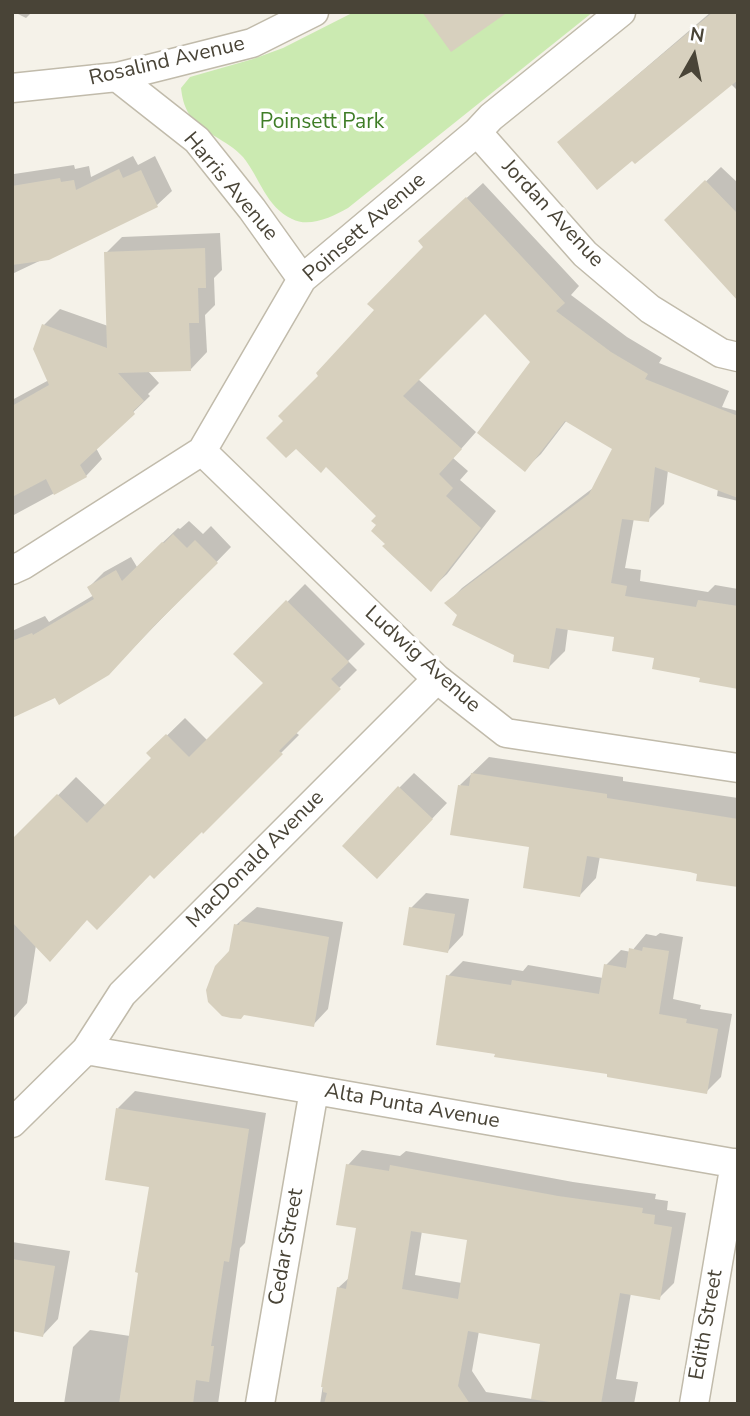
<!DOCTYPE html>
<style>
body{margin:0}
#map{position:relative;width:750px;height:1416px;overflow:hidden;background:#f5f2e9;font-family:"Nunito Sans",sans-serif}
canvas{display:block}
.frame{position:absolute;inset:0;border:14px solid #494437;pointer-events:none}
.north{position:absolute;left:659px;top:21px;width:70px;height:70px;-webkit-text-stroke:5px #fff;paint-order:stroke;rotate:9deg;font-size:19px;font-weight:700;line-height:28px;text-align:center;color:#494437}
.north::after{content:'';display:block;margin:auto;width:24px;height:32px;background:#494437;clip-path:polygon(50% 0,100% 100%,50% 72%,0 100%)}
</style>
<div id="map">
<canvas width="750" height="1416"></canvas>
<div class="frame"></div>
<div class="north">N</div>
</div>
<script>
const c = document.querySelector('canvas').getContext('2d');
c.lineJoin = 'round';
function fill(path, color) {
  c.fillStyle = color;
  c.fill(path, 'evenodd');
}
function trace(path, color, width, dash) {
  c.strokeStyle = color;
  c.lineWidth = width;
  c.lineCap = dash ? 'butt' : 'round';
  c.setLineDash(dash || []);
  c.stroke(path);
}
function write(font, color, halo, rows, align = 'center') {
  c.font = font + ' "Nunito Sans",sans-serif';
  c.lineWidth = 7;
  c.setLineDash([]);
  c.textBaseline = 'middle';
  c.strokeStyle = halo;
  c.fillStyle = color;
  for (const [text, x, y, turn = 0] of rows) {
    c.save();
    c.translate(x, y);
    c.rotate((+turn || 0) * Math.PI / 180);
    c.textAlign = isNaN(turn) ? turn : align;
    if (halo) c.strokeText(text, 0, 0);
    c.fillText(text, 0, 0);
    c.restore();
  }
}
const green = new Path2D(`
 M354 12H593L348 208C332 217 309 228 292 219 266 207 260 178 243 157 228 140 201 133 189 114 184 106 182 97 181 88L190 77 253 59 283 48Z`);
const shadow = new Path2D(`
 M14 12H32L26 18Z
 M711 12H738V88L736 89 731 84 632 159 559 142Z
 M133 156 138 165 155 156 172 191 157 205 12 274V170L14 174 74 165 75 169 89 166 91 177Z
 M721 167 738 183V278L666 220Z
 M483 183 579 286 571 295 627 337 662 358 659 363 729 391 722 407 738 411V501L717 496 718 489 668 470 664 504 648 520 634 518 625 568 641 570 640 581 708 592 715 585 738 589V687L702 676 656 657 616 635 568 628 565 651 549 667 516 654 447 603 462 588 593 488 614 449 567 420 541 454 525 469 533 362 485 311 418 379 476 432 453 458 468 471 460 480 496 511 447 574 431 589 387 544 378 516 286 421 425 247 436 226Z
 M220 233 222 270 214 278 215 305 205 315 207 352 191 369 147 370 159 383 148 394 150 396 96 448 102 459 86 476 12 516V400L49 380 44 325 60 309 108 326 106 253 122 237Z
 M189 521 203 534 211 526 231 547 108 674 12 716V631L45 616 49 622 94 595 89 587 104 572 131 557 137 567 178 528 180 529Z
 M305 584 365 644 348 661 357 670 295 732 299 735 203 831 202 829 150 873 88 918 36 945 27 1003 12 1020V842L76 777 106 806 153 758 149 753 185 718 208 741 266 683 236 654Z
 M489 757 623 777V781L738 798V885L699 873 600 856 596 878 580 895 531 846 460 785Z
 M414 773 447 803 392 861 399 788Z
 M426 893 469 899 463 935 448 951 411 908Z
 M257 907 343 922 328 1009 313 1025 231 952 236 925Z
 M660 933 683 937 673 999 701 1005 700 1009 732 1014 721 1077 706 1092 609 1073 448 976 463 961 523 971 528 965 603 978 606 965 621 950 631 952 646 934 656 936Z
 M135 1091 266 1113 245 1243 240 1248 218 1404H64L73 1347 90 1330 130 1336 151 1186 118 1108Z
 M362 1150 400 1156 406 1151 573 1182 656 1194 655 1199 668 1201 667 1210 686 1213 674 1283 659 1298 631 1293 616 1379 638 1382 634 1404H320L338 1288 350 1277 358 1227 348 1165ZM422 1231 469 1239 462 1283 415 1275ZM479 1331 542 1343 532 1399 486 1392 472 1371Z
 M12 1242 70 1251 58 1319 43 1335 12 1330Z`);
const building = new Path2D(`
 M422 12H508L451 52Z
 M713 12H738V80L635 164 632 161 597 190 557 142Z
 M119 169 123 178 141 170 158 207 49 260 12 265V186L60 178 61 182 74 180 76 190Z
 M705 180 738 214V301L664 220Z
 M466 197 565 303 556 311 611 352 648 374 645 379 738 416V498L655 467 649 522 622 519 611 583 627 586 625 596 696 607 698 600 738 606V689L699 682 700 678 652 669 654 658 612 651 614 637 556 628 549 669 513 662 514 655 452 625 457 615 444 603 589 494 612 449 565 421 525 472 477 433 530 362 485 314 403 396 462 449 439 474 453 488 446 496 481 528 431 592 382 546 385 544 371 531 376 525 371 521 376 516 326 467 321 473 296 449 286 458 266 438 283 421 278 416 318 376 316 373 374 310 367 304 423 247 418 241Z
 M205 248 206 288H198L199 323H189L191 371 118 373 144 401 133 411 135 414 80 465 87 477 54 495 46 479 12 497V406L49 385 33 349 42 324 107 348 104 252Z
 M173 534 187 548 195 540 218 563 155 625 109 675 59 705 55 698 12 718V641L32 633 33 635 94 599 87 587 116 570 122 581 162 542 164 543Z
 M286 600 349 662 331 679 341 689 279 751 283 754 203 834 202 832 154 879 150 875 97 930 87 920 50 962 12 922V839L57 794 87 823 151 758 146 753 166 734 189 757 263 683 233 654Z
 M471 773 607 794V798L738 819V887L696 881 697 874 690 872 587 856 580 897 523 888 529 847 450 835 458 785 469 786Z
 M398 786 433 819 377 879 342 846Z
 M409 907 455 914 448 953 403 945Z
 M240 921 329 937 314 1027 244 1015 241 1019 231 1018 222 1016 208 1002 206 990 215 966 229 951 234 924 239 925Z
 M643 947 669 951 659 1014 687 1019 686 1023 718 1029 707 1094 607 1077V1074L494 1057 495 1054 436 1045 446 975 511 985 512 980 599 994 604 964 626 968 629 948 642 951Z
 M116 1108 249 1129 229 1262 224 1261 211 1346H214L209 1382 196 1380 193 1404H119L138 1273 135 1272 149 1187 105 1180Z
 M346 1164 389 1171 390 1165 558 1196 643 1208 642 1213 655 1215 654 1224 672 1227 660 1300 620 1293 601 1404H562L531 1399 540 1344 468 1331 458 1386 470 1404H324L327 1393 323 1392V1387H321L337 1287 346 1289 356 1228 336 1225ZM411 1231 467 1240 458 1299 402 1289Z
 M12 1259 55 1266 43 1337 12 1331Z`);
const minor = new Path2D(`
 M117 77 197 140 252 209 302 279
 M12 88 117 77 169 64 252 43 314 12
 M477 132 585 254 650 309 721 353 738 357
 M202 451 437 679 506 733 738 768
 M12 570 23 565 202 451 302 279 477 132 491 117 621 12
 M86 1050 738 1164
 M12 1123 86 1050 122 994 437 679
 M260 1404 314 1090
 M694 1404 735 1163`);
const streetNames = [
 ["Rosalind Avenue",167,62,-13],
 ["Harris Avenue",230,187,50],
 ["Jordan Avenue",552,214,47],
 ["Poinsett Avenue",365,228,-41],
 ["Ludwig Avenue",422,660,42],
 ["MacDonald Avenue",256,860,-45],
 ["Alta Punta Avenue",412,1107,10],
 ["Cedar Street",287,1247,-80],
 ["Edith Street",707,1325,-80]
];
const parkNames = [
 ["Poinsett Park",322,123]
];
fill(green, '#cbeab1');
fill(shadow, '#0003');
fill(building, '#d7d0be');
trace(minor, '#c1bbab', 31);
trace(minor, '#fff', 28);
write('21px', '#494437', '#fff', streetNames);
write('21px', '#3f7d27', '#fff', parkNames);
</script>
